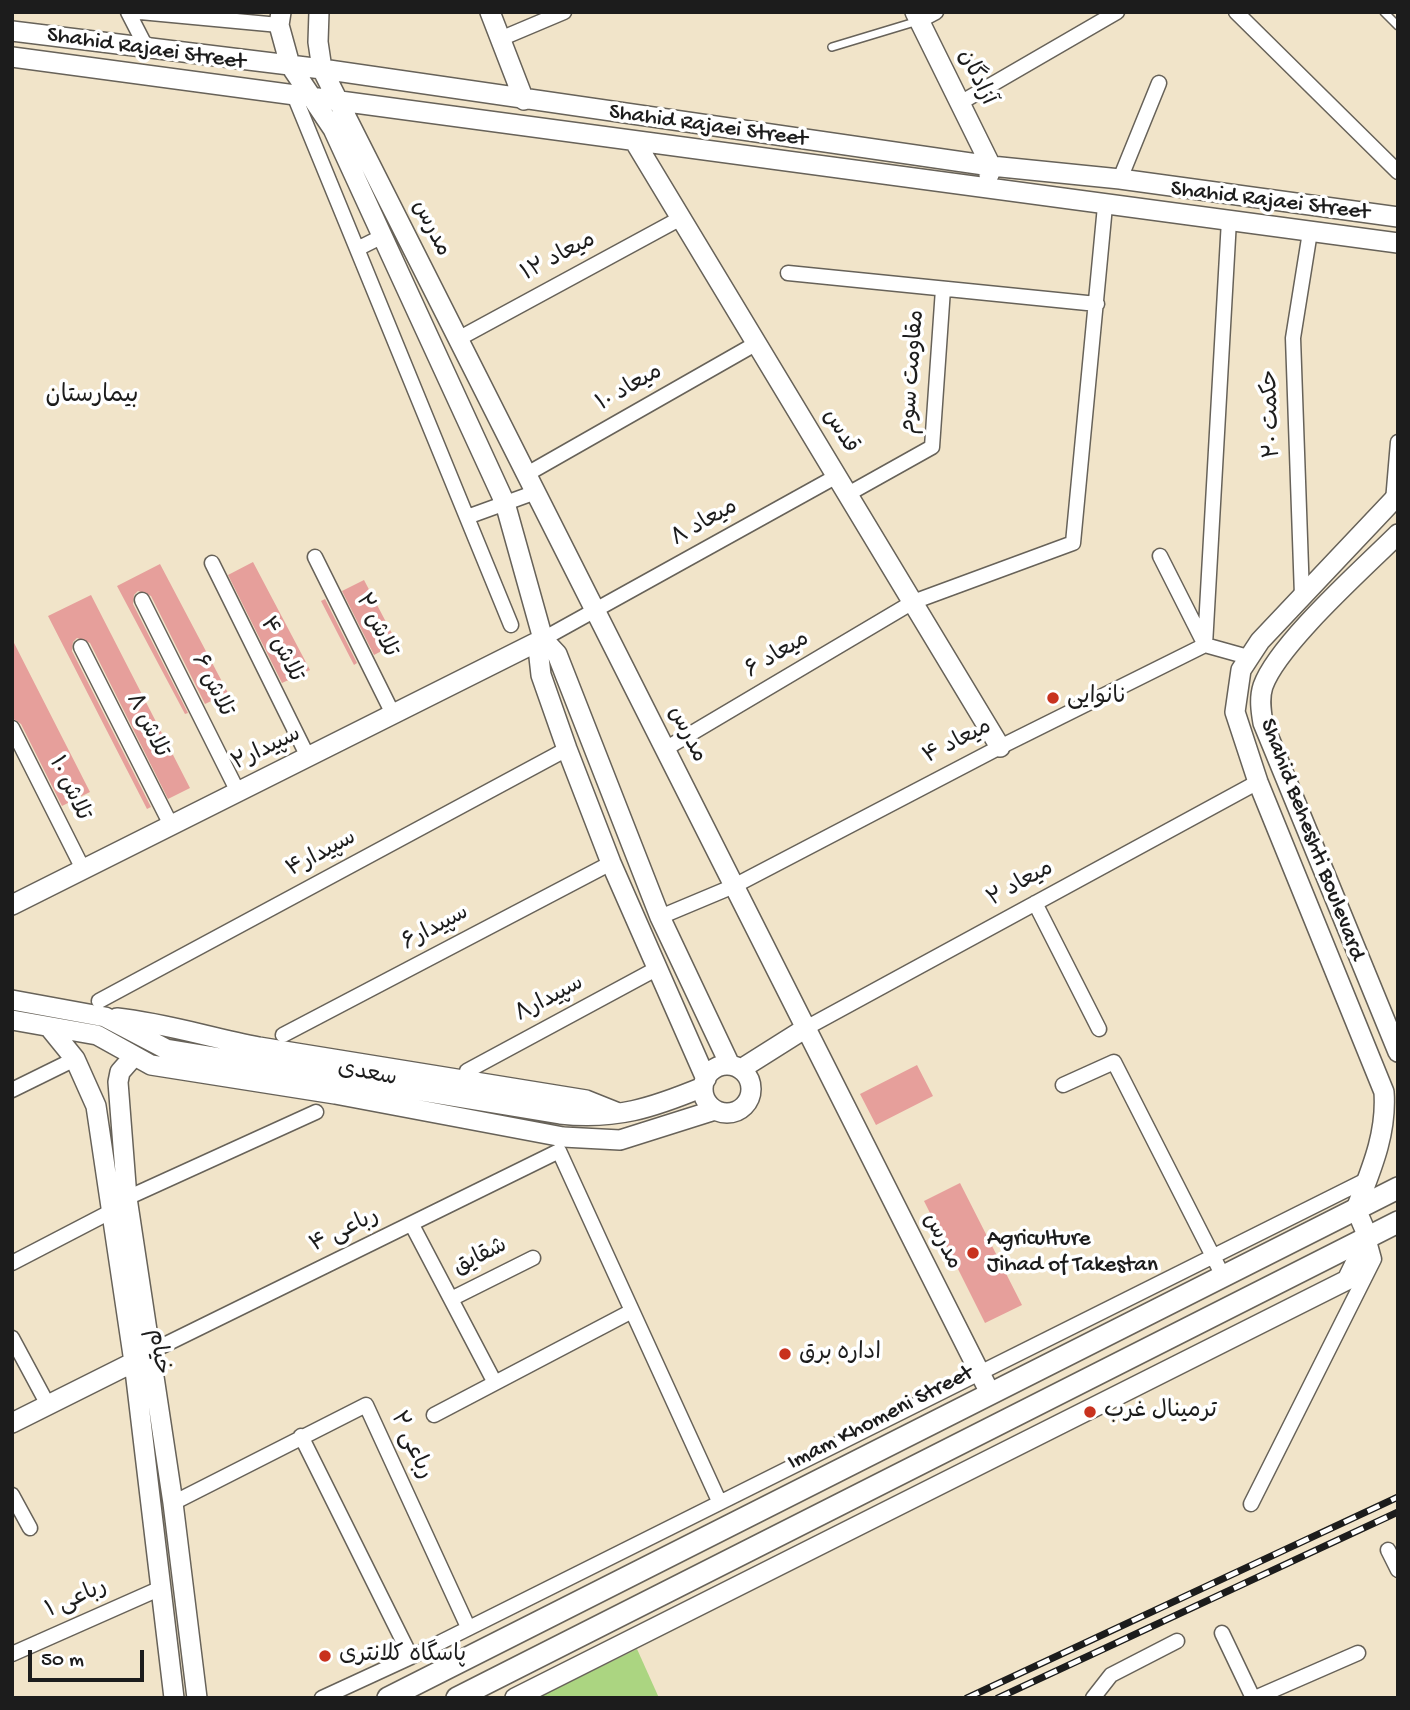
<!DOCTYPE html>
<meta charset="utf-8">
<style>
body{margin:0}
#map{position:relative;width:1410px;height:1710px;overflow:hidden;background:#f1e4c9;font-family:"Gochi Hand",sans-serif}
canvas{display:block}
.frame{position:absolute;inset:0;border:14px solid #1c1c1c;pointer-events:none}
.scale{position:absolute;left:28px;top:1650px;width:116px;height:32px;box-sizing:border-box;border:4px solid #1c1c1c;border-top:0;padding-left:9px;font-size:21px;line-height:24px;white-space:nowrap;color:#1c1c1c;-webkit-text-stroke:5px #fff;paint-order:stroke}
</style>
<div id="map">
<canvas width="1410" height="1710"></canvas>
<div class="frame"></div>
<div class="scale">50 m</div>
</div>
<script>
const c = document.querySelector('canvas').getContext('2d');
c.lineJoin = 'round';
function fill(path, color) {
  c.fillStyle = color;
  c.fill(path, 'evenodd');
}
function trace(path, color, width, dash) {
  c.strokeStyle = color;
  c.lineWidth = width;
  c.lineCap = dash ? 'butt' : 'round';
  c.setLineDash(dash || []);
  c.stroke(path);
}
function write(font, color, halo, rows, align = 'center') {
  c.font = font + ' "Gochi Hand","Playpen Sans Arabic",sans-serif';
  c.lineWidth = 7;
  c.setLineDash([]);
  c.textBaseline = 'middle';
  c.strokeStyle = halo;
  c.fillStyle = color;
  for (const [text, x, y, turn = 0] of rows) {
    c.save();
    c.translate(x, y);
    c.rotate((+turn || 0) * Math.PI / 180);
    c.textAlign = isNaN(turn) ? turn : align;
    if (halo) c.strokeText(text, 0, 0);
    c.fillText(text, 0, 0);
    c.restore();
  }
}
const green = new Path2D(`
 M637 1649 659 1698H537Z`);
const building = new Path2D(`
 M253 562 310 670 282 683 228 575Z
 M160 564 228 693 205 704 151 596 138 591 134 595 133 604 188 713 185 714 117 586Z
 M364 580 397 643 374 655 342 591Z
 M91 595 190 788 168 799 90 643 77 638 73 642 72 651 151 807 147 809 48 616Z
 M325 599 357 663 354 665 321 601Z
 M12 639 90 792 62 806 21 724 12 718Z
 M917 1065 933 1096 876 1125 860 1094Z
 M960 1183 1022 1305 985 1323 924 1201Z`);
const lane = new Path2D(`
 M1384 12 1398 26
 M832 47 918 21`);
const street = new Path2D(`
 M128 12 146 47
 M140 12 279 25
 M1236 12 1398 172
 M919 21 936 12
 M500 39 564 12
 M294 95 511 625
 M960 103 1117 12
 M1120 179 1159 83
 M1229 220 1205 645 1248 657
 M357 249 381 237
 M788 273 1097 304
 M458 339 681 218
 M527 474 757 343
 M848 494 932 447 943 289
 M1393 501 1398 442
 M467 517 536 492
 M315 557 393 714
 M212 563 308 757
 M1302 596 1293 338 1310 232
 M142 600 238 792
 M543 639 837 476
 M81 647 171 825
 M12 728 83 869
 M665 749 913 602 1073 543 1105 206
 M1035 903 1099 1029
 M660 917 734 886 1000 747 1205 645 1160 556
 M99 1001 567 749
 M806 1028 1258 782
 M283 1035 611 863
 M467 1071 656 969
 M1063 1085 1114 1062 1223 1276
 M12 1090 75 1059
 M127 1198 316 1112
 M412 1225 495 1383
 M12 1263 112 1211
 M451 1299 533 1258
 M12 1338 48 1405
 M150 1352 559 1151 719 1501
 M434 1415 632 1311
 M301 1436 411 1657
 M12 1495 30 1528
 M173 1503 366 1405 468 1627
 M1251 1504 1374 1259 1368 1237
 M1388 1550 1398 1570
 M1222 1633 1253 1698
 M12 1654 161 1588
 M322 1698 411 1657 1368 1179
 M1093 1698 1111 1675 1177 1641
 M1255 1698 1358 1653`);
const secondary = new Path2D(`
 M281 12 279 25 290 65 333 129 505 503 543 639 557 654 660 917 730 1065
 M319 12 318 42 322 69 990 1393
 M490 12 524 100
 M915 12 991 166 989 175
 M12 31 322 69 991 166 1120 179 1398 217
 M12 57 1398 243
 M635 142 1000 747
 M1398 534C1364 568 1278 644 1263 686 1259 698 1261 711 1263 723L1398 1052
 M543 639 539 657 541 675 567 749 611 863 706 1079
 M12 905 543 639
 M12 1000 105 1017 166 1049 560 1114C616 1120 652 1108 703 1087
 M117 1018C165 1023 211 1038 259 1047L586 1100 616 1112
 M12 1020 97 1035 151 1065 335 1094 563 1137 620 1140 715 1110
 M49 1027 75 1059 96 1106 134 1362 174 1698
 M134 1056 120 1072 118 1082 127 1198 173 1503 197 1698
 M703 1089a24 24 0 1 1 48 0a24 24 0 1 1-48 0Z
 M741 1069 806 1028
 M1368 1237 1356 1209C1371 1170 1387 1134 1384 1092L1258 782 1235 712 1241 670 1260 641 1398 495
 M12 1423 134 1362
 M515 1698 1347 1280 1368 1237`);
const primary = new Path2D(`
 M388 1698 1398 1188
 M457 1698 1398 1222`);
const rail = new Path2D(`
 M967 1698 1398 1497
 M998 1698 1398 1512`);
const markers = [
 [1053,698,7,"#c8321e"],
 [973,1253,7,"#c8321e"],
 [785,1354,7,"#c8321e"],
 [1090,1412,7,"#c8321e"],
 [325,1656,7,"#c8321e"]
];
const streetNames = [
 ["Shahid Rajaei Street",146,50,8],
 ["آزادگان",975,78,64],
 ["Shahid Rajaei Street",708,127,8],
 ["Shahid Rajaei Street",1270,202,7],
 ["مدرس",430,229,63],
 ["میعاد ۱۲",559,258,-28],
 ["مقاومت سوم",914,372,-86],
 ["میعاد ۱۰",630,389,-30],
 ["حکمت ۲۰",1273,414,-92],
 ["قدس",839,432,59],
 ["میعاد ۸",705,524,-30],
 ["تلاش ۲",375,626,63],
 ["تلاش ۴",280,650,63],
 ["میعاد ۶",778,656,-31],
 ["تلاش ۶",211,686,63],
 ["تلاش ۸",146,726,63],
 ["مدرس",686,735,63],
 ["میعاد ۴",958,743,-27],
 ["سپیدار۲",267,750,-26],
 ["تلاش ۱۰",68,789,64],
 ["Shahid Beheshti Boulevard",1311,840,69],
 ["سپیدار۴",322,855,-28],
 ["میعاد ۲",1021,885,-29],
 ["سپیدار۶",436,929,-28],
 ["سپیدار۸",550,1000,-28],
 ["سعدی",367,1075,11],
 ["رباعی ۴",345,1232,-26],
 ["مدرس",941,1242,63],
 ["شقایق",481,1258,-27],
 ["خیام",157,1352,82],
 ["Imam Khomeni Street",881,1419,-27],
 ["رباعی ۲",410,1446,65],
 ["رباعی ۱",77,1600,-24]
];
const poiNames = [
 ["نانوایی",1067,698],
 ["Agriculture",987,1240],
 ["Jihad of Takestan",987,1266],
 ["اداره برق",799,1354],
 ["ترمینال غرب",1104,1412],
 ["پاسگاه کلانتری",339,1656]
];
const neighbourhoodNames = [
 ["بیمارستان",92,397]
];
fill(green, '#abd581');
fill(building, '#e69f9b');
trace(lane, '#676259', 10);
trace(street, '#676259', 17);
trace(secondary, '#676259', 22);
trace(primary, '#676259', 24);
trace(lane, '#fff', 7);
trace(street, '#fff', 14);
trace(secondary, '#fff', 19);
trace(primary, '#fff', 21);
trace(rail, '#1c1c1c', 7);
trace(rail, '#fff', 4.5, [13]);
for (const [x, y, r, color] of markers) {
  const dot = new Path2D();
  dot.arc(x, y, r, 0, 2 * Math.PI);
  c.fillStyle = color;
  c.fill(dot);
  trace(dot, '#fff', 2.5);
}
write('23px', '#1c1c1c', '#fff', streetNames);
write('23px', '#1c1c1c', '#fff', poiNames, 'left');
write('24px', '#1c1c1c', '#fff', neighbourhoodNames);
</script>
